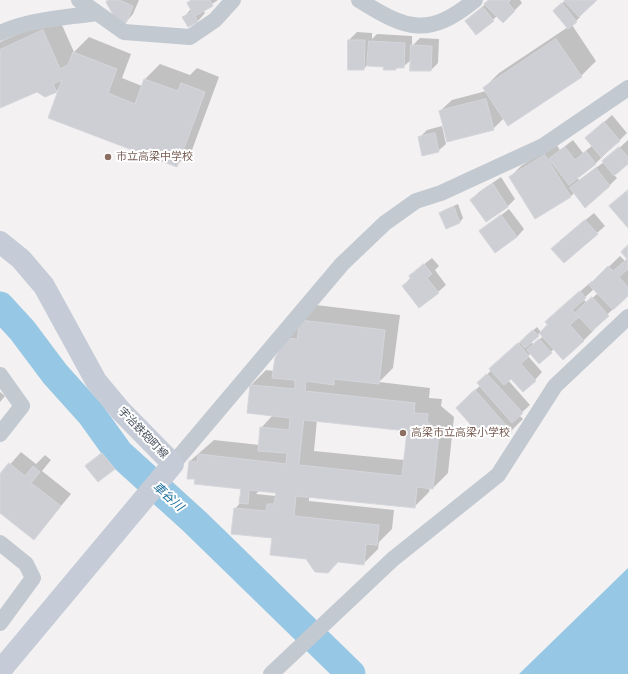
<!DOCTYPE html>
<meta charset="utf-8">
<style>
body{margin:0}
canvas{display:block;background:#f3f1f1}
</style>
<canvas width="628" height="674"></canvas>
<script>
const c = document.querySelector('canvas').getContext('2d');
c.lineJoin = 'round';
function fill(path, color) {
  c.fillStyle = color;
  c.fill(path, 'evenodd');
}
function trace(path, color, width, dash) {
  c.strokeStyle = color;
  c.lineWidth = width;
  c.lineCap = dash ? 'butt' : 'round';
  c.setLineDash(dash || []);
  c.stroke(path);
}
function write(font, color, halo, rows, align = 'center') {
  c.font = font + ' "PT Sans","Noto Sans JP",sans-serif';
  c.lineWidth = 4;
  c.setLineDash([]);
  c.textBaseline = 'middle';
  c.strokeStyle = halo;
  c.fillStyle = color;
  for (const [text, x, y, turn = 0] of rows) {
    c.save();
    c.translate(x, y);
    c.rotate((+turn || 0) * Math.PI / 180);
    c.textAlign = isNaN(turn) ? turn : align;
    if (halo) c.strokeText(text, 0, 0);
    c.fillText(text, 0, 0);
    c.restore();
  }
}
const water = new Path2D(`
 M628 568V674H519Z`);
const shadow = new Path2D(`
 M109 0H139L133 14 126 22Z
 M191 0H218L203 10 205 13 198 21 188 26 184 17 191 9 188 3Z
 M490 0H520L522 3 503 22 497 16 477 34 474 14Z
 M566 0H595L579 16 580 17 572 25 596 61 581 76 504 118 493 129 440 111 452 100 486 91 484 88 499 73 568 27 557 7Z
 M58 16 74 52 89 37 131 54 122 78 142 86 145 79 160 64 190 75 197 68 219 77 192 150 177 165 61 86 57 91 45 96 37 91 0 107V42Z
 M357 32 372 33V39L377 34 412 36V46L420 38 439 39 438 63 431 70 412 59 403 67H398L395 69 385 66 367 65 364 69 349 40Z
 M612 115 627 133 595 164 577 177 579 180 604 162 628 140V163L614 175 617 178 609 186 585 206 575 192 571 196 510 177 521 166 556 144 560 150 573 140 583 153 593 145 594 131Z
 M442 126 446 144 438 151 419 138 427 130Z
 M501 177 515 199 508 206 486 221 471 200 479 192Z
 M458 204 463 218 460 222 447 228 441 214 444 210Z
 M509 209 524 229 517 237 481 231Z
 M594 213 605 226 597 233 560 241Z
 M628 246V295L593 328 595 329 583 341 554 349 539 363 531 353 528 356 542 372 535 380 511 377 508 380 530 405 519 415 523 419 505 437 494 424 481 427 472 425 468 396 480 386 486 376 498 362 537 327 541 332 558 311 592 281 593 282 620 256 625 261 628 258ZM594 289 598 293 587 303 583 299ZM540 333 543 336 534 345 531 342Z
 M432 258 439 266 435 270 446 285 438 292 403 286 418 269Z
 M316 305 400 315 393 368 379 382 430 388 429 398 442 399 441 406 454 417 448 473 433 488H430L429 492 414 507 309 496V501L394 510 392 529 379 542 378 549 363 564 306 558 273 537 235 509 240 503 242 489 196 479 190 461 214 440 260 445 261 428 273 415 251 385 266 370 274 371 286 339ZM317 420 408 430 404 460 314 451ZM260 490 277 492 276 496 256 494Z
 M0 392 5 396 0 402Z
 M111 446 122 460 98 481 87 466Z
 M21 452 36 464 45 455 51 460 42 471 71 494 34 538 0 511V476Z`);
const river = new Path2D(`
 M0 306 22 330 55 374 91 414 119 453 195 522 351 674`);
const building = new Path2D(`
 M108 0H119L133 6 126 23 115 18 106 2Z
 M192 0H210L213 6 195 16 198 22 188 27 182 17 192 12 187 3Z
 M489 0H511L508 3 515 11 503 23 484 4Z
 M566 0H597L579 17 564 1Z
 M562 3 577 22 568 29 553 11Z
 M483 7 494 21 476 35 465 21Z
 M43 30 60 69 68 65 73 52 117 69 108 93 135 104 144 79 178 91 181 83 205 92 177 167 48 118 62 80 53 84 57 92 45 97 37 92 0 108V50Z
 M556 39 582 77 508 126 483 88Z
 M348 40H365L364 70H348Z
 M369 41 405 43 404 68H396V70H383L384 67 367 66Z
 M411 45 432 46 431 71H410Z
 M486 99 494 130 447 142 439 111Z
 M604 122 620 141 601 157 585 138Z
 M435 133 439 152 422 156 418 137Z
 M565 147 575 160 586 151 596 164 569 185 549 159Z
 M619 147 628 157V164L614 176 602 161Z
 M545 155 571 197 535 219 509 177Z
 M596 168 610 186 585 208 570 188Z
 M493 184 508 207 486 222 470 200Z
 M628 190V228L609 206Z
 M454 207 460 223 446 229 439 213Z
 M501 215 517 237 495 253 479 231Z
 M585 220 598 234 564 263 551 249Z
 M628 245V269L619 277 628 287V296L613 310 589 285 608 266 613 271 627 259 621 252Z
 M424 264 432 274 427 278 439 293 419 308 402 286 411 279 409 276Z
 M580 291 586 298 572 310 579 317 570 325 584 341 563 360 539 333 548 325 545 322Z
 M592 297 609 316 592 331 575 313Z
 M300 320 385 330 379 384 334 379V385L306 381 305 391 415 403 414 413 428 414 427 421 439 432 433 489 417 487 415 508 296 496 294 516 379 525 377 545 366 544 364 565 338 562 328 573 315 572 306 559 270 555 272 538 231 534 234 508 266 511 267 504H274L276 493 249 490 248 504 239 503 241 489 194 484 195 479H187L189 461 197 462 198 454 286 464 287 453 258 451 260 427 289 430 290 418 247 413 250 385 295 389V380L272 378 275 358 286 338 297 339ZM304 420 407 431 402 476 299 465Z
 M533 330 539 336 525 348 520 342Z
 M539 339 552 353 539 364 527 350Z
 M518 343 529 356 521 364 536 381 523 392 511 379 504 385 489 369Z
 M487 374 523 413 512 423 477 383Z
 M475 390 512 432 505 438 494 426 485 433 481 429 475 434 468 427 471 425 456 408Z
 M102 453 115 469 98 482 85 466Z
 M9 463 25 476 33 466 40 472 31 483 61 506 34 540 0 513V474Z`);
const street = new Path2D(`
 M79 0 124 32 190 37 215 20 233 0
 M359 0C407 30 428 38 475 0
 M0 33C30 19 64 18 96 13
 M0 375 22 406 0 434
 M173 464 342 264 385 223 416 201 441 193 543 146 628 88
 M0 543 26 564 33 578 0 623
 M271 674 393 559 498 475 555 386 628 317`);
const secondary = new Path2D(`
 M0 242 21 259 44 286 96 381 121 411 173 464 0 671`);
const markers = [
 [108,157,4,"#8d6e63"],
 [403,433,4,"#8d6e63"]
];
const educationNames = [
 ["市立高梁中学校",116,157],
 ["高梁市立高梁小学校",411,433]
];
const streetNames = [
 ["宇治鉄砲町線",143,433,46]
];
const waterNames = [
 ["車谷川",168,497,42]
];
fill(water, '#96c7e4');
fill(shadow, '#0003');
trace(river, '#96c7e4', 29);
fill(building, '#cecfd4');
trace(building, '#d5d6db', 1);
trace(street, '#c3c9d1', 16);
trace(secondary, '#c5cbd7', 22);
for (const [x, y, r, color] of markers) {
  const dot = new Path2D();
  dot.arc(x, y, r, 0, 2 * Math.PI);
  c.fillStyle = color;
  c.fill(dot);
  trace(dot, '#fff', 1.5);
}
write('11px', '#785e54', '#fff', educationNames, 'left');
write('11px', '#4a515c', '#fff', streetNames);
write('italic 12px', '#1b6e9e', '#fff', waterNames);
</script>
